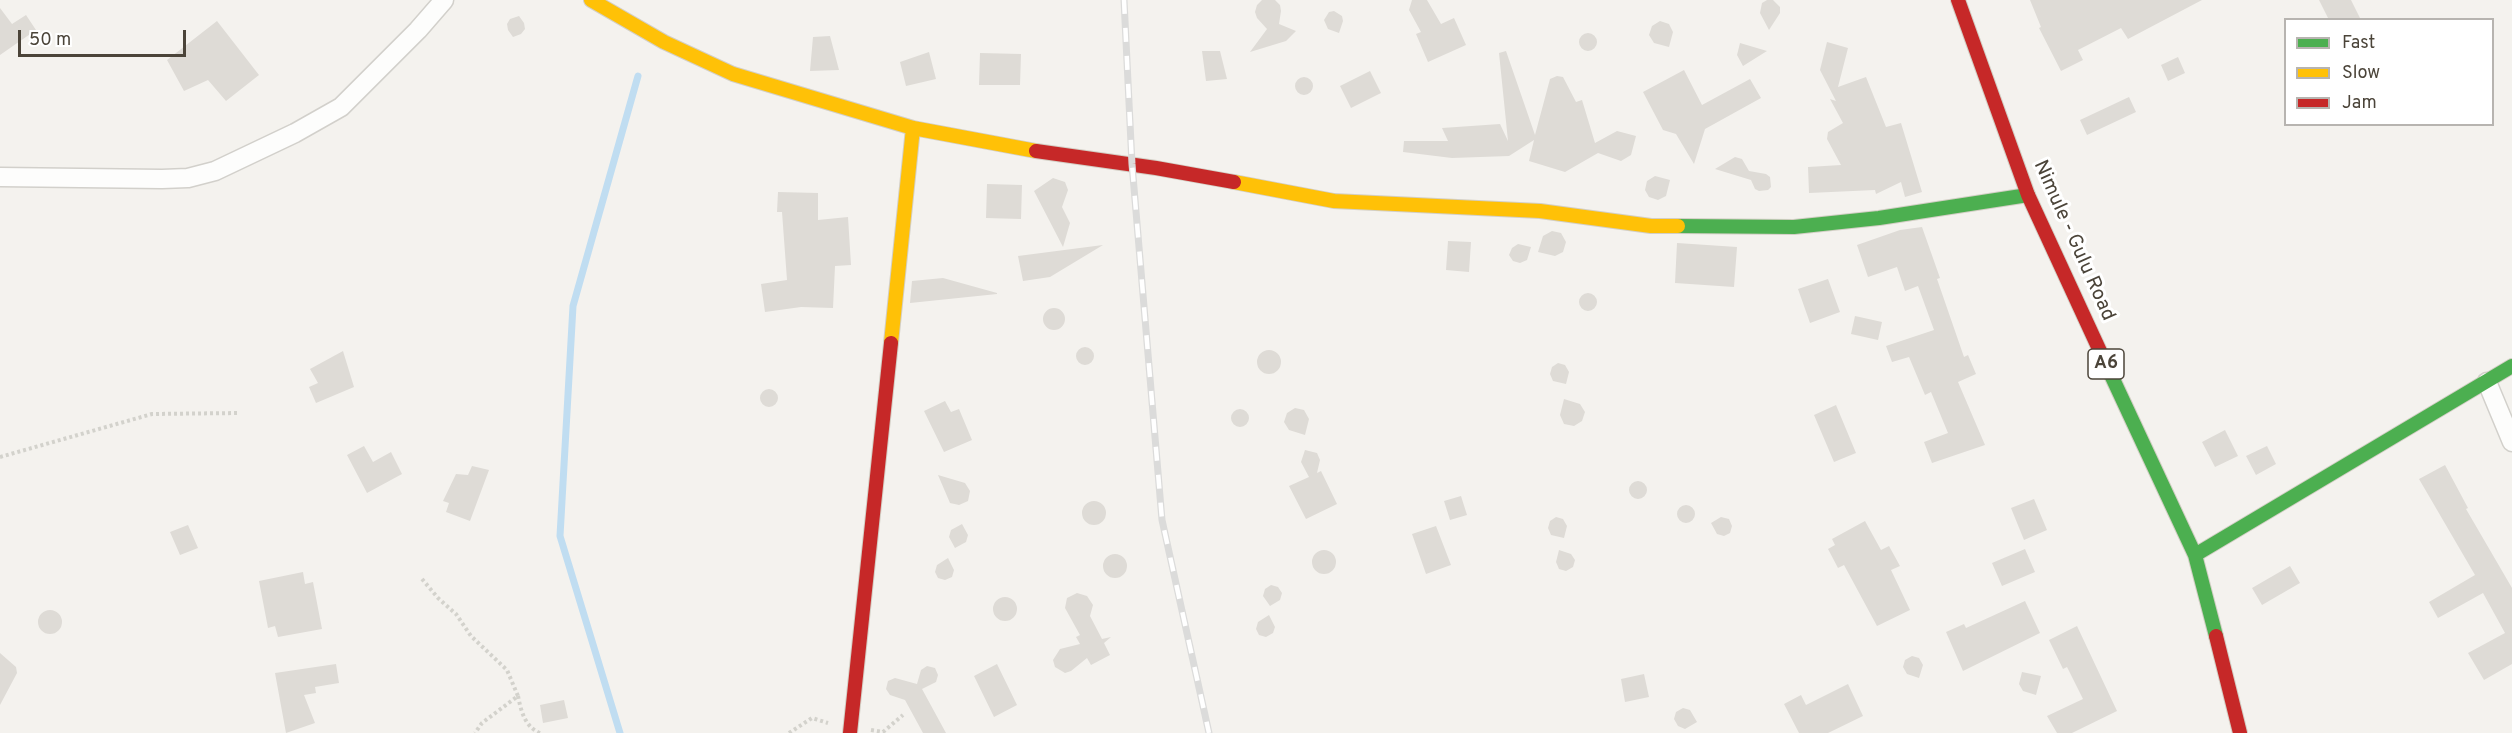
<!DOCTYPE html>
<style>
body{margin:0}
#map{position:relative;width:2512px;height:733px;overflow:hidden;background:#f4f2ee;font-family:Overpass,sans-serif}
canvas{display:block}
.legend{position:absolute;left:2284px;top:18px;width:210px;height:108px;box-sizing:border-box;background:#fff;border:2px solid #b7b4b0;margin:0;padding:8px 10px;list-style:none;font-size:18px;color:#4b4439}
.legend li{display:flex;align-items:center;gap:12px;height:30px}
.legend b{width:30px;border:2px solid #b7b4b0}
.scale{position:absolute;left:18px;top:30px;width:168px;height:27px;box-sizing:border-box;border:3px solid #4b4439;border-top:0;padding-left:8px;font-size:18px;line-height:21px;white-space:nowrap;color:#4b4439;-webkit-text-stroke:4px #fff;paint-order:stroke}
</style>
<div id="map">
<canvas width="2512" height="733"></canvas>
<ul class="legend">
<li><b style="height:8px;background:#4caf50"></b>Fast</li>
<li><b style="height:8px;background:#ffc107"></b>Slow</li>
<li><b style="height:8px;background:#c62828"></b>Jam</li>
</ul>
<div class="scale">50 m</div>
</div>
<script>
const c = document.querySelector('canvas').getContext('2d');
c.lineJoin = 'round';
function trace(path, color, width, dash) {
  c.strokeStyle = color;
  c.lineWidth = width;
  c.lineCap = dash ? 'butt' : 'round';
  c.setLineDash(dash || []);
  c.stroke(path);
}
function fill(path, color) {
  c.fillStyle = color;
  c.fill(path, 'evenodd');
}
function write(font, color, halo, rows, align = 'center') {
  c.font = font + ' Overpass,sans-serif';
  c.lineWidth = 6;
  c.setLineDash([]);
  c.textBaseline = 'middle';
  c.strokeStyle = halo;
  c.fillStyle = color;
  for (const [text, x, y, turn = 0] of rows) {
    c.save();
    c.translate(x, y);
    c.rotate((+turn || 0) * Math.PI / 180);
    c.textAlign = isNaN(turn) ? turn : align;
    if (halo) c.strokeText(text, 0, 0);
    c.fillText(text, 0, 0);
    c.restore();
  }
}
const stream = new Path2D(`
 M620 733 560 536 573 306 638 76`);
const building = new Path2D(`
 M1262 0H1275L1280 5 1281 11 1279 24 1296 31 1286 41 1250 52 1267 29 1257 18 1255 12 1257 5Z
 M1412 0H1427L1441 24 1454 18 1466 45 1428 62 1416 34 1421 32 1409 10Z
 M1767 0H1773L1780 7V13L1769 30 1760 13 1762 3Z
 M2030 0H2202L2128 39 2121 28 2078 50 2083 60 2061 71 2039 28 2041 27Z
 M2319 0H2351L2361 20H2329Z
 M0 8 12 24 26 15 36 30 0 55Z
 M1334 11 1342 16 1343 21 1339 33 1328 29 1324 20 1329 12Z
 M519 16 524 23 525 29 521 34 513 37 508 30 507 24 510 19Z
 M217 21 259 75 226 101 208 80 184 91 167 60Z
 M1660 21 1669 24 1673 32 1669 47 1654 43 1649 35 1652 26Z
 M1579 42a9 9 0 1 1 18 0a9 9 0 1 1-18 0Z
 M830 36 839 70 810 71 813 37Z
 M1827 42 1848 48 1838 87 1866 77 1886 127 1901 123 1922 192 1905 197 1901 182 1876 194 1875 190 1809 193 1808 167 1841 165 1827 139 1828 132 1843 123 1830 99 1836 101 1820 70Z
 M1740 43 1767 51 1743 66 1737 55Z
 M1202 51H1220L1227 79 1206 81Z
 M1506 51 1535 135 1550 79 1557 76 1563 77 1576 102 1582 100 1595 143 1617 131 1636 136 1631 155 1621 161 1598 153 1565 172 1529 161 1534 140 1509 156 1452 158 1403 152 1404 141H1448L1442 128 1500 124 1508 141 1499 53Z
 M929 52 936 79 906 86 900 62Z
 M980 53 1021 54 1020 85H979Z
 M2178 57 2185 73 2168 81 2161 65Z
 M1684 70 1702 105 1750 79 1761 98 1705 129 1694 164 1676 134 1663 130 1643 92Z
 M1370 71 1381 93 1351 108 1340 86Z
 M1295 86a9 9 0 1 1 18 0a9 9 0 1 1-18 0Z
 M2129 97 2136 112 2087 135 2080 120Z
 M1735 157 1742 159 1749 171 1766 174 1770 177 1771 187 1768 190 1759 191 1755 189 1751 180 1715 169Z
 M1655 176 1670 180 1666 196 1658 200 1649 197 1645 190 1647 181Z
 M1053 178 1065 182 1068 190 1062 207 1070 223 1063 247 1034 191Z
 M987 184 1022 185 1021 219 986 218Z
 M778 192 818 193V220L848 217 851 265 835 266 833 308 801 307 765 312 761 284 787 280 782 212H777Z
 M1922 227 1940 278 1937 279 1964 357 1968 355 1976 374 1958 382 1985 445 1932 463 1924 442 1948 433 1931 392 1925 395 1909 357 1892 362 1886 346 1934 330 1918 286 1905 291 1897 267 1868 277 1857 245 1900 230Z
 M1552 231 1561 233 1566 242 1563 252 1555 256 1538 252 1543 236Z
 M1448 241 1471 242 1469 272 1446 270Z
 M1677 243 1737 247 1734 287 1675 283Z
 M1518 244 1531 247 1527 260 1520 263 1513 261 1509 255 1512 248Z
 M1103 245 1050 277 1023 281 1018 256Z
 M943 278 997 293V294L910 303 912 281Z
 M1828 279 1840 312 1810 323 1798 289Z
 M1579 302a9 9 0 1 1 18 0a9 9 0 1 1-18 0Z
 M1043 319a11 11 0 1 1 22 0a11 11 0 1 1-22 0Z
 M1855 316 1882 322 1878 340 1851 334Z
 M1076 356a9 9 0 1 1 18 0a9 9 0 1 1-18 0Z
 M1257 362a12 12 0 1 1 24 0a12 12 0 1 1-24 0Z
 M343 351 354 387 316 403 309 387 318 383 310 369Z
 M1558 363 1565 365 1569 372 1566 384 1553 381 1550 374 1552 367Z
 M760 398a9 9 0 1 1 18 0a9 9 0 1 1-18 0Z
 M1564 399 1580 404 1585 412 1582 421 1574 426 1564 424 1560 415Z
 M945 401 951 412 959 409 972 440 944 452 924 411Z
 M1836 405 1856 453 1834 462 1814 415Z
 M1295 408 1304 410 1309 419 1305 435 1289 430 1284 422 1287 413Z
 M1231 418a9 9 0 1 1 18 0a9 9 0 1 1-18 0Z
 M2225 430 2238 456 2215 467 2202 442Z
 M364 446 373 462 391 452 402 474 367 493 347 455Z
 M2267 446 2276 464 2256 475 2246 456Z
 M1305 450 1317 453 1320 460 1317 473 1321 471 1337 504 1306 519 1289 486 1309 477 1301 462Z
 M2445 465 2468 508 2466 509 2512 588V664L2484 680 2468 653 2505 633 2483 593 2438 618 2429 602 2475 575 2419 479Z
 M472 466 489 470 470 521 446 512 449 503 443 501 456 474 468 475Z
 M938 475 965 483 970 491 968 501 959 505 950 503Z
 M1629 490a9 9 0 1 1 18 0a9 9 0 1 1-18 0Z
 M1461 496 1467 515 1450 520 1444 501Z
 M2034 499 2047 530 2024 540 2011 508Z
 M1082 513a12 12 0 1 1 24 0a12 12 0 1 1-24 0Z
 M1677 514a9 9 0 1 1 18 0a9 9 0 1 1-18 0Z
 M1556 517 1563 519 1567 526 1564 538 1551 535 1548 528 1550 521Z
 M1721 517 1729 519 1732 526 1730 533 1724 536 1717 534 1711 523Z
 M1865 521 1881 550 1889 546 1900 566 1891 570 1910 610 1877 626 1844 565 1838 568 1828 549 1835 545 1832 539Z
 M962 524 968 535 966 542 955 548 949 537 951 530Z
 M188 525 198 548 180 555 170 532Z
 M1436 526 1451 565 1426 574 1412 534Z
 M2025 549 2035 572 2002 586 1992 563Z
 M1312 562a12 12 0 1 1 24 0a12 12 0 1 1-24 0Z
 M1559 550 1571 554 1575 560 1573 567 1566 571 1559 569 1556 562Z
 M1103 566a12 12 0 1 1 24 0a12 12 0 1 1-24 0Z
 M948 558 954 570 952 577 945 580 938 578 935 572 937 565Z
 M2290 566 2300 583 2262 605 2252 588Z
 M303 572 305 584 313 582 322 629 278 637 275 626 268 628 259 581Z
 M1271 585 1278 587 1282 593 1280 600 1270 606 1263 596 1265 589Z
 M1077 593 1087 596 1093 605 1090 616 1102 639 1111 637 1104 643 1110 655 1091 665 1087 658 1071 671 1065 673 1055 667 1053 660 1060 649 1080 644 1076 637 1080 635 1065 608 1067 598Z
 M993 609a12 12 0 1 1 24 0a12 12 0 1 1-24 0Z
 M2025 601 2040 633 1963 671 1946 632 1964 624 1966 628Z
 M38 622a12 12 0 1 1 24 0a12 12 0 1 1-24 0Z
 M1269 615 1275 627 1273 633 1266 637 1259 635 1256 629 1258 622Z
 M2077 626 2117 711 2072 733H2057L2047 716 2083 699 2067 667 2063 669 2049 640Z
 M0 653 16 667 17 673 0 705Z
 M1912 656 1919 658 1923 665 1919 678 1907 674 1903 667 1905 660Z
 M336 664 339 683 315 687 316 693 304 695 315 723 286 733 275 673Z
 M997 664 1017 705 994 717 974 676Z
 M927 666 935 668 938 675 936 682 922 689 946 733H923L905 700 890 695 886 689 888 681 895 678 917 684 921 670Z
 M2022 672 2041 676 2036 695 2023 691 2019 684Z
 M1644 674 1649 697 1625 702 1621 679Z
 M1848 684 1863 716 1828 733H1799L1784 704 1801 695 1806 705Z
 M564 700 568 718 543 723 540 705Z
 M1683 708 1690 710 1697 722 1685 729 1678 726 1674 719 1676 712Z`);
const path = new Path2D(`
 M0 457 152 414 239 413
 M422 579 438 598 456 614 471 636 507 670 518 696 482 723 475 733
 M518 696C521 711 525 727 540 733
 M871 730 883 732 903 715
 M789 733 812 718 828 723`);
const street = new Path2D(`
 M0 177 162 179 188 178 215 171 295 133 341 107 418 30 444 0
 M2487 382 2512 442`);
const fast = new Path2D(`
 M1678 226 1794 227 1879 218 2028 195
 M2105 362 2195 555 2216 636
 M2195 555 2512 366`);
const slow = new Path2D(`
 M591 0 664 42 733 74 913 128 1036 151
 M1234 182 1334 201 1540 211 1651 226H1678
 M891 343 913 128`);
const jam = new Path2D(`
 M1958 0 2028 195 2105 362
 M1036 151 1156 168 1234 182
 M2216 636 2240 733
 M850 733 891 343`);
const rail = new Path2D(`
 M1124 0 1132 164 1162 520 1209 733`);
const shields = [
 [2106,364,36]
];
const shieldNames = [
 ["A6",2106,364]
];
const streetNames = [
 ["Nimule - Gulu Road",2073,241,66]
];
trace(stream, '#c0ddf1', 7);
fill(building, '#dedbd6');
trace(street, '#d2d0cb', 21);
trace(fast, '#d3cfc5', 16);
trace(slow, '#d3cfc5', 16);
trace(jam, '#d3cfc5', 16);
trace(path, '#d3d2cc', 4, [3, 3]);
trace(street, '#fdfdfc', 18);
trace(fast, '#4caf50', 14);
trace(slow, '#ffc107', 14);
trace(jam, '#c62828', 14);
trace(rail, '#dbdbda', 7);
trace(rail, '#fff', 4.5, [14]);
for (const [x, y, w] of shields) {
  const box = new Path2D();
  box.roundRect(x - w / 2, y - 15, w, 30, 4.5);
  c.fillStyle = '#fff';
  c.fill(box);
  trace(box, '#4b4439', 1.5);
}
write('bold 18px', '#4b4439', null, shieldNames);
write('20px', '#4b4439', '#fff', streetNames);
</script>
